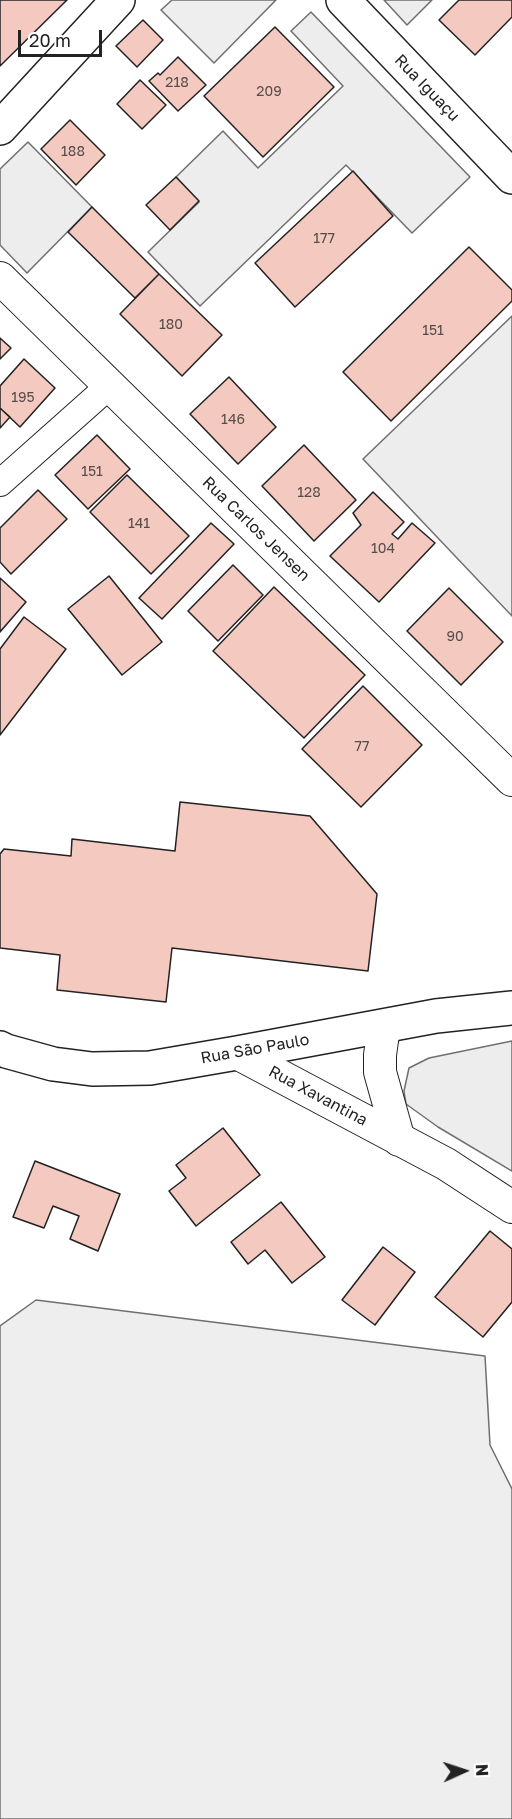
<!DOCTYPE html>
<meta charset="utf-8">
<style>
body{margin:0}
#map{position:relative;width:512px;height:1819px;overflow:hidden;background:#fff;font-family:"Golos Text",sans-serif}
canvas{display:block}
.north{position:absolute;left:434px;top:1741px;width:60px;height:60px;-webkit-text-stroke:4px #fff;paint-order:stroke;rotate:87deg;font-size:16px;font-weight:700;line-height:24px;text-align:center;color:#222}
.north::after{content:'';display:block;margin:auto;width:21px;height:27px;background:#222;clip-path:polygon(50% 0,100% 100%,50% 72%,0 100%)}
.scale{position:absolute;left:18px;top:30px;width:84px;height:27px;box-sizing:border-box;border:3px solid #222;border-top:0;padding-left:8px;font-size:18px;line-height:21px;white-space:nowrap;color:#222;-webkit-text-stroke:4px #fff;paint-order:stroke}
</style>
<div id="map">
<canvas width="512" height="1819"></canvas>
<div class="north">N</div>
<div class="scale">20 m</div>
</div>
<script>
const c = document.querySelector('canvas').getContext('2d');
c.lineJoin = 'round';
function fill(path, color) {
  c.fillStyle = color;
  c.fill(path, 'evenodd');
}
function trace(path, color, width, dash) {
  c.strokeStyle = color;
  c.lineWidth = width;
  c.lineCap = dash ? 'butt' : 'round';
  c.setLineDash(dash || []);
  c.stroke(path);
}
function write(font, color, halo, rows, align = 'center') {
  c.font = font + ' "Golos Text",sans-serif';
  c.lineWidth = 4.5;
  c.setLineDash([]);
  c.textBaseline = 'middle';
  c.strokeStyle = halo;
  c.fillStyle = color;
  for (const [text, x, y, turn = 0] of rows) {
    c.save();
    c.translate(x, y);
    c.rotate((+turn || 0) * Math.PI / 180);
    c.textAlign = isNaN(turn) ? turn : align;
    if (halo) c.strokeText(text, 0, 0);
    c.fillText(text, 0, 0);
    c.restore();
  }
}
const green = new Path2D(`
 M172 0H276L214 63 161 10Z
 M36 1300 485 1356 490 1445 512 1489V1819H0V1326Z`);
const parking = new Path2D(`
 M384 0H432L407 25Z
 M311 12 470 177 412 233 346 165 200 306 148 252 199 202 176 177 223 131 258 168 343 86 291 31Z
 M28 142 92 207 27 273 0 245V169Z
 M512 316V616L363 459Z
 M512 1041V1171L438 1127 406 1104 404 1091 409 1068 429 1058Z`);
const building = new Path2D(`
 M0 0H67L0 66Z
 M459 0H512V17L475 55 439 20Z
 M143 20 163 40 137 67 116 46Z
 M275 27 334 87 263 157 204 96Z
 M178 57 206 85 178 111 149 81 158 73 160 75Z
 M140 80 166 105 142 129 117 104Z
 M70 120 105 155 76 185 41 149Z
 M353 171 393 216 295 307 255 263Z
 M176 177 199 201 170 230 146 205Z
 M92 207 159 274 135 298 68 232Z
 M469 247 512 290V301L391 421 343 372Z
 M159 274 222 335 182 376 120 314Z
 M0 338 11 348 0 359Z
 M24 359 55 388 20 427 0 408V386Z
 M229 377 276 427 238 464 190 414Z
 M0 408 10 417 0 428Z
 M97 435 130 469 88 509 55 475Z
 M304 445 356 500 314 541 262 486Z
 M127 475 189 536 151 574 90 512Z
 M38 490 67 519 11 574 0 562V528Z
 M373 492 404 522 392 534 398 539 412 523 435 543 379 602 330 556 361 525 353 513Z
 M211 523 234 544 162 619 139 598Z
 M233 565 263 595 218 641 188 611Z
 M109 576 162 642 122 675 68 609Z
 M0 578 26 602 0 632Z
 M274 587 365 675 304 738 213 651Z
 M449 588 503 642 461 685 407 631Z
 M24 617 66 649 0 735V649Z
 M363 686 422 745 361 807 302 749Z
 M180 802 310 816 377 894 368 971 172 948 166 1002 57 990 60 955 0 948V854L4 849 71 856 72 839 175 851Z
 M223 1128 260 1175 196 1226 169 1191 186 1178 176 1165Z
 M35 1161 120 1194 98 1251 70 1239 79 1216 53 1206 44 1228 13 1217Z
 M281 1202 325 1257 292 1283 265 1250 248 1264 231 1242Z
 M490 1231 512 1249V1302L483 1337 435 1297Z
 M383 1247 415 1272 375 1325 342 1300Z`);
const minor = new Path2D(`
 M0 483 109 386`);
const tertiary = new Path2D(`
 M0 278 512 780
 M384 1026 380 1055V1072L399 1140
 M237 1053 446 1164 512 1207`);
const primary = new Path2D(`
 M343 0 512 177
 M0 128 118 0
 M0 1048 6 1051 53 1064 92 1069 150 1068 237 1053 436 1016 512 1008`);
const numberNames = [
 ["218",177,83],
 ["209",269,92],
 ["188",73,152],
 ["177",324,239],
 ["180",171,325],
 ["151",433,331],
 ["195",23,398],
 ["146",233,420],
 ["151",92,472],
 ["128",309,493],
 ["141",139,524],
 ["104",383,549],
 ["90",455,637],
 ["77",362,747]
];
const streetNames = [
 ["Rua Iguaçu",427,88,46],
 ["Rua Carlos Jensen",256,529,44],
 ["Rua São Paulo",255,1049,-10],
 ["Rua Xavantina",318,1096,28]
];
fill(green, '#eee');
trace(green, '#6f6f6f', 1.5);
fill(parking, '#ededed');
trace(parking, '#6f6f6f', 1.5);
fill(building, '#f3c9c0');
trace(building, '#222', 1.5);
trace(minor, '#222', 28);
trace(tertiary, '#222', 34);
trace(primary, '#222', 36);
trace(minor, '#fff', 26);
trace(tertiary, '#fff', 32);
trace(primary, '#fff', 33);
write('14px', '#564c4a', null, numberNames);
write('16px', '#222', '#fff', streetNames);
</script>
